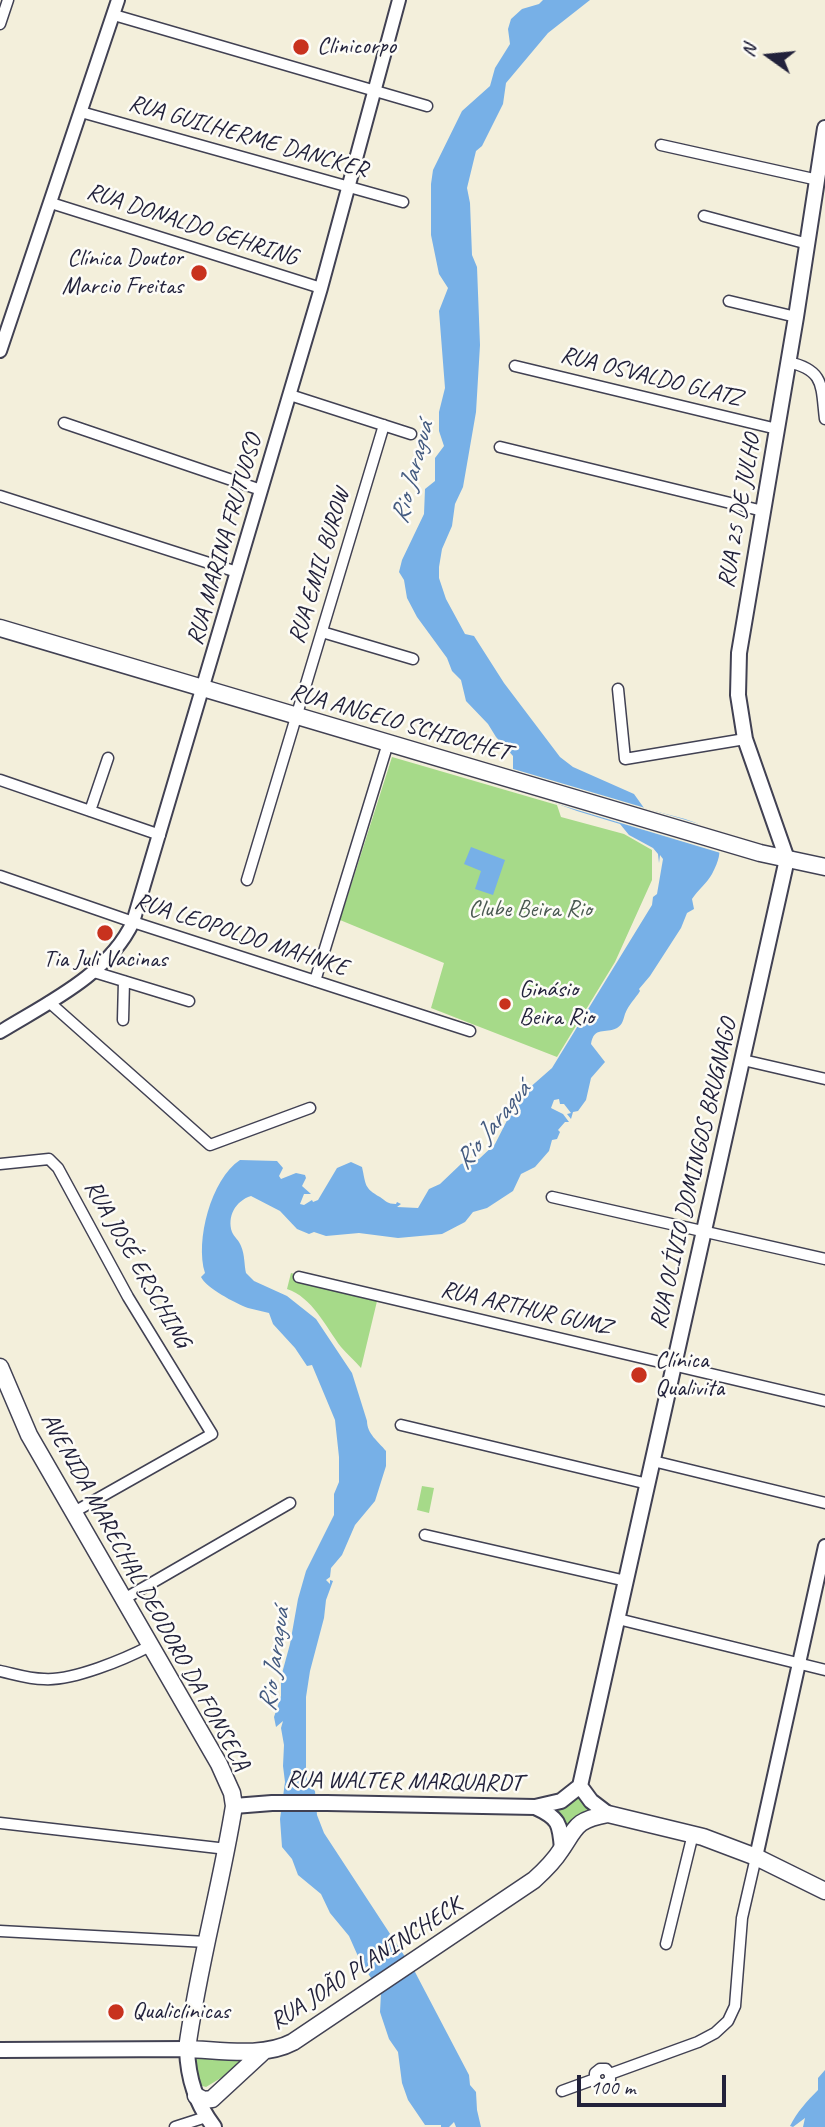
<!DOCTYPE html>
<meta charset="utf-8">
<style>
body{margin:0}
#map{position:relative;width:825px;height:2127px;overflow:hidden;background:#f3efdb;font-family:Caveat,sans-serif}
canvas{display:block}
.north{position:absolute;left:734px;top:21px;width:70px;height:70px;-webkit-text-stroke:5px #fdfcf7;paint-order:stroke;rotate:285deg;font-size:19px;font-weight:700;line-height:28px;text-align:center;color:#22223b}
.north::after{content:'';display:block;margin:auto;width:24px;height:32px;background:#22223b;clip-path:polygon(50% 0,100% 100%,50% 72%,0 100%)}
.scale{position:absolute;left:577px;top:2075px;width:149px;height:32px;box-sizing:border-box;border:4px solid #22223b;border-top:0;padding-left:9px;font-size:21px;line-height:24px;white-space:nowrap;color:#22223b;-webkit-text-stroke:5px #fdfcf7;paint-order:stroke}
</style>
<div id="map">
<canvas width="825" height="2127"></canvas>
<div class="north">N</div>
<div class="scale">100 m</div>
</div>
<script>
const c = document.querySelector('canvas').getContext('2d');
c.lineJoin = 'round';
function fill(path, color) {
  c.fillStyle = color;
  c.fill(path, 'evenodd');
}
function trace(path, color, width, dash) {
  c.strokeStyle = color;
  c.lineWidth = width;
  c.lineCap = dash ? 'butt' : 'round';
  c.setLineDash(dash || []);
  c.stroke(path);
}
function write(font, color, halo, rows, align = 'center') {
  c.font = font + ' Caveat,sans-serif';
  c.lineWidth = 5;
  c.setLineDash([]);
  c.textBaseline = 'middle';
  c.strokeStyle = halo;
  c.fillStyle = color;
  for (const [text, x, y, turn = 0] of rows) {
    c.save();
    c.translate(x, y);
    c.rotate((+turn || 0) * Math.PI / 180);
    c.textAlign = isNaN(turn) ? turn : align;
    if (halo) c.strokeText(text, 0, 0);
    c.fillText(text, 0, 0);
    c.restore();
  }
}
const green = new Path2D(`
 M392 757 557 805 561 817 624 834 652 850V880L615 962 557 1057 431 1008 444 963 340 920Z
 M291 1273 378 1297 361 1368C355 1361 347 1354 341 1347 326 1327 312 1297 287 1289Z
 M422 1486 434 1488 429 1513 417 1510Z
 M580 1792 598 1810 565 1832 548 1808Z
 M245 2056 247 2062 206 2087 199 2085 195 2059Z`);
const water = new Path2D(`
 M543 0H590L548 33 506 83 503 104 482 146 476 151 467 188 470 203 472 255 477 267 480 345 476 412 463 487 455 504 452 526 442 549 439 567V578L446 599 465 634 474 636 504 683 560 757 573 767 634 794 644 808C677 819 742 822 712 874 707 883 698 890 692 899L694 909 687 913 681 928 650 976 639 989 640 991C635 999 629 1004 625 1014 623 1020 623 1024 617 1028 605 1034 594 1026 591 1044L605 1062 591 1078 586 1100 578 1111 573 1112 571 1119 567 1114 571 1113 564 1104H560L559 1099 554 1100 551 1108 563 1114 569 1122H565L558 1130 560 1132 557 1139 552 1140 549 1151 535 1167 521 1174 513 1191 487 1208 473 1212 465 1222 442 1234 398 1238 359 1233 326 1236 314 1232 309 1234 297 1229 280 1211 251 1196C235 1201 227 1217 232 1232 234 1237 239 1240 241 1246 245 1255 244 1265 246 1273L254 1281 287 1296 316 1319 352 1373 367 1421C367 1434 378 1441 386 1451V1466L375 1501 355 1525 342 1555 331 1568 330 1577 326 1580 330 1584V1580L333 1581 326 1600 324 1618 310 1671 306 1697V1772L308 1784 315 1791 317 1815 324 1833 415 1972 469 2075 470 2085 476 2092 477 2110 481 2127H456L454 2122 449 2127H441V2125H425L408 2100 402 2083 398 2052 389 2039 380 2012 381 1993 361 1963 349 1936 330 1913 321 1894 298 1875 292 1859 282 1847 280 1819 285 1782 283 1766 284 1745 281 1728 283 1721 276 1727 274 1717 281 1696V1677L290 1644 298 1599 306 1571 334 1515V1494L339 1482V1457L335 1420 312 1365 307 1366 295 1348 273 1324 269 1313C262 1311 255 1310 248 1308 235 1303 206 1288 201 1277L205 1273C195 1241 211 1179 240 1160L277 1161 283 1168 279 1176 281 1179 296 1173 305 1175 306 1178 302 1186 311 1194H304L300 1204 304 1205 312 1200 313 1202 318 1200 337 1168 351 1162 362 1167C366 1185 364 1188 380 1197 386 1201 387 1204 396 1204L397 1202 401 1204 397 1207 418 1208 429 1189 440 1184 461 1164 479 1159 495 1144 519 1097 552 1068 652 905 653 897 657 894 663 859 660 855 659 863 658 854 653 848 629 835 620 824 577 811 547 800 513 772V756L496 737 488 724 466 701 461 680 452 671 447 658 417 617 407 598 404 580 399 572 402 560 424 514 425 489 435 481V458L444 446 439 431V412L445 388 439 311 448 288 439 274 431 235V184L433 170 462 111 490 86 495 68 510 44 508 29 511 19 522 9 539 4Z
 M471 847 505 860 493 895 475 889 481 871 464 864Z
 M825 2070V2127H803L805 2118 793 2127 790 2126C797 2112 807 2101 818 2090V2078Z`);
const pier = new Path2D(`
 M510 768 713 828 719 833 725 848 724 854 534 797 523 790 510 773Z`);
const minor = new Path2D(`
 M114 15 427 106
 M0 24 8 0
 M81 112 403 202
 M661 145 818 180
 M51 203 321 288
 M704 216 808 244
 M729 301 796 317
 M788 362C825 370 821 386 825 419
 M515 366 777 429
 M290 395 411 434
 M64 423 261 490
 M500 447 763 511
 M0 496 237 572
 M322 632 413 659
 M618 689 625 759 745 739
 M0 780 160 835
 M90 811 108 758
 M0 876 133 922 470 1031
 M247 880 384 425
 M94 972 189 1001
 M315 981 388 743
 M49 1002 210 1145 310 1108
 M123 1020 124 981
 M743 1060 825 1079
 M0 1164 49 1159 58 1168 128 1297 212 1434 74 1512
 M552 1197 825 1259
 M299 1277 825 1401
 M401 1425 648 1484
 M653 1461 825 1503
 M425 1535 626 1581
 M124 1599 290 1503
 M618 1619 825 1670
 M0 1671C14 1674 29 1679 44 1679 73 1681 125 1659 150 1646
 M0 1823 227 1849
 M0 1931 207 1942
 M666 1944 693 1834
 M610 2074 698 2042 715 2033 728 2021 735 2006 742 1918 756 1857
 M562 2091 595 2079 599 2084H605L610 2080V2074L606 2069H600L595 2073V2079
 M175 2127 206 2117`);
const tertiary = new Path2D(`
 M0 351 118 0
 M0 1032C47 1003 108 975 133 922L321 288 399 0
 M756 1857 825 1546`);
const secondary = new Path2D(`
 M580 1786 787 859 745 739 738 695 739 653 796 317 825 128
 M580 1786 591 1801 608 1814
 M234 1806 272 1803H327L535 1807 561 1801 580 1786
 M535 1807C559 1818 560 1823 562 1849
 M0 2050 187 2049C188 2079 196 2103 214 2127`);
const primary = new Path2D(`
 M0 628 760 853 825 867
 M0 1367 29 1435 219 1764 232 1793 234 1806C221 1887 198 1967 187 2049 220 2050 263 2058 293 2042L534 1880C544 1871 554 1861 561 1850 577 1826 576 1820 608 1814L703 1837 756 1857 825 1891
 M196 2096 204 2100 212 2099 264 2051`);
const markers = [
 [301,47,9,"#c8321e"],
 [199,273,9,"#c8321e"],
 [105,933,9,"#c8321e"],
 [505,1004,7,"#c8321e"],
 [639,1375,9,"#c8321e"],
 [116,2012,9,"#c8321e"]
];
const poiNames = [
 ["Clinicorpo",317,47],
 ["Clínica Doutor",183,259,"right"],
 ["Marcio Freitas",183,287,"right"],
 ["Tia Juli Vacinas",105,960,"center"],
 ["Ginásio",519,990],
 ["Beira Rio",519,1018],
 ["Clínica",655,1361],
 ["Qualivita",655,1389],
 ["Qualiclinicas",132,2012]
];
const streetNames = [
 ["RUA GUILHERME DANCKER",248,137,16],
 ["RUA DONALDO GEHRING",192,225,18],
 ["RUA OSVALDO GLATZ",651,377,14],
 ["RUA 25 DE JULHO",740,511,-80],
 ["RUA MARINA FRUTUOSO",225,540,-74],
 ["RUA EMIL BUROW",320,566,-73],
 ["RUA ANGELO SCHIOCHET",400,723,16],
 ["RUA LEOPOLDO MAHNKE",241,935,18],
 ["RUA OLÍVIO DOMINGOS BRUGNAGO",694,1174,-77],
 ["RUA JOSÉ ERSCHING",137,1264,60],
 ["RUA ARTHUR GUMZ",526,1309,13],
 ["AVENIDA MARECHAL DEODORO DA FONSECA",145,1592,61],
 ["RUA WALTER MARQUARDT",404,1782,1],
 ["RUA JOÃO PLANINCHECK",366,1964,-33]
];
const parkNames = [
 ["Clube Beira Rio",530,910]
];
const waterNames = [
 ["Rio Jaraguá",413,473,-75],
 ["Rio Jaraguá",493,1126,-51],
 ["Rio Jaraguá",275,1660,-82]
];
fill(green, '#a6da89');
fill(water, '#77b0e7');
fill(pier, '#f3efdb');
trace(minor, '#414153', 13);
trace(tertiary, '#414153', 16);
trace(secondary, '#414153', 18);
trace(primary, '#414153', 19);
trace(minor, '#fff', 10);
trace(tertiary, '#fff', 12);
trace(secondary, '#fff', 14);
trace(primary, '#fff', 16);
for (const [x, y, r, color] of markers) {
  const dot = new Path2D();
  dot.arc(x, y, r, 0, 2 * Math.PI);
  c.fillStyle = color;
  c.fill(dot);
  trace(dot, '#fdfcf7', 2.5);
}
write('24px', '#22223b', '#fdfcf7', poiNames, 'left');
write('24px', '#22223b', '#fdfcf7', streetNames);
write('24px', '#4a5952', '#fdfcf7', parkNames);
write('italic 26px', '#445b80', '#fdfcf7', waterNames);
</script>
